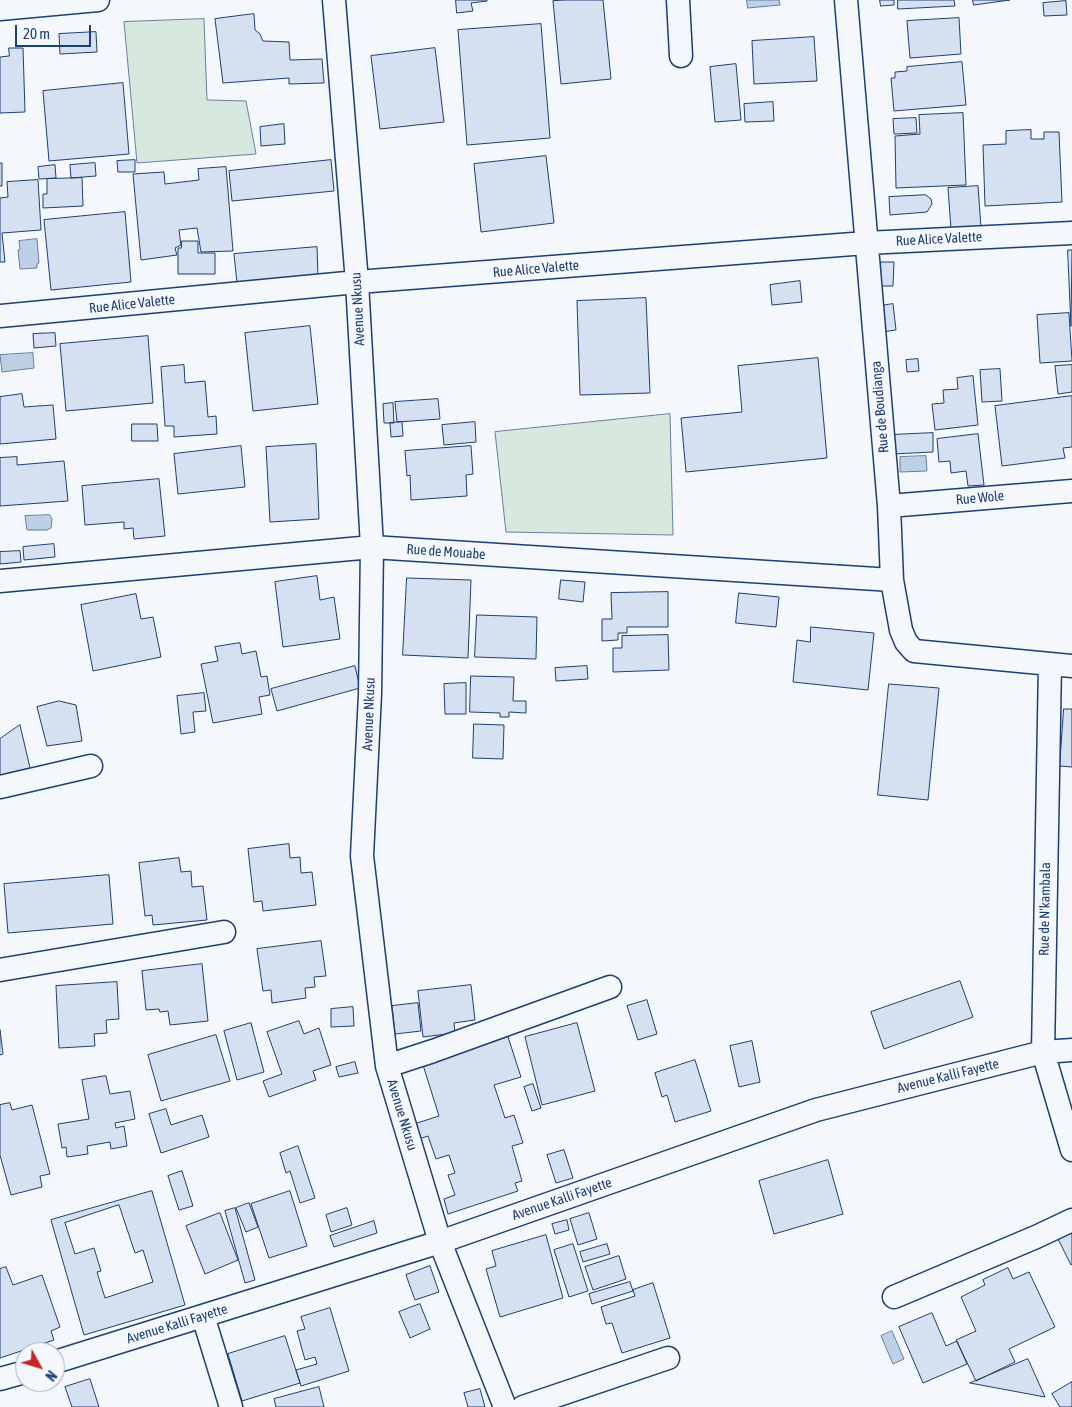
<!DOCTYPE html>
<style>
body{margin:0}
#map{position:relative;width:1072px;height:1407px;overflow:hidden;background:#f4f7fb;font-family:"Asap Condensed",sans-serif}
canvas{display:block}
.north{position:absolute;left:15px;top:1342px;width:50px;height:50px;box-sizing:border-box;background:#f4f7fb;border:1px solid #9eadc5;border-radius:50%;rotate:129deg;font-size:14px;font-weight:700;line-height:20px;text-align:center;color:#1d3f73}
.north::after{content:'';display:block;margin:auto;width:18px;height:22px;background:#c62828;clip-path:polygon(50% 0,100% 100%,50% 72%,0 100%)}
.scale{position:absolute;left:15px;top:25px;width:76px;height:22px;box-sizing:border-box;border:2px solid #1d3f73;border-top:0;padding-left:6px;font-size:15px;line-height:18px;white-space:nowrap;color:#1d3f73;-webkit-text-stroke:4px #f4f7fb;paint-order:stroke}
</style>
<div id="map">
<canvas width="1072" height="1407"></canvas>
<div class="north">N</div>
<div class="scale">20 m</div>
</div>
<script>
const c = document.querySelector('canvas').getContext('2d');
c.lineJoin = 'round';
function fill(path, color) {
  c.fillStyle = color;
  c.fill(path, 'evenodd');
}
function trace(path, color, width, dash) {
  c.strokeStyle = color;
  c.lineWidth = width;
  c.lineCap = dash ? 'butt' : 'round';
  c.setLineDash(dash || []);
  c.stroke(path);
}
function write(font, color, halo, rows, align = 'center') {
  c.font = font + ' "Asap Condensed",sans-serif';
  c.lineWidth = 4;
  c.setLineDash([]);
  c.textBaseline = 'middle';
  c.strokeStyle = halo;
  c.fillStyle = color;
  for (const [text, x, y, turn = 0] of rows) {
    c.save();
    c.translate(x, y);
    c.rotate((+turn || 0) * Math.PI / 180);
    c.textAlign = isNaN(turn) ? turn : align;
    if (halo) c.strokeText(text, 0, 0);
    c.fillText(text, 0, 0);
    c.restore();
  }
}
const green = new Path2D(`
 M204 19 207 100 246 101 256 154 137 163 124 22Z
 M670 414 673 535 506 532 495 432Z`);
const water = new Path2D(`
 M747 0H779L780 5 748 8Z
 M37 239 39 263 37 264V268L20 269 18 250 20 249 19 241Z
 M33 353 34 368 2 372 0 355Z
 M926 456 927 471 900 472V457Z
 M50 515 52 519 51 528 47 530H27L25 516Z
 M892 1331 904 1359 893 1364 881 1336Z`);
const building = new Path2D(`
 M456 0H487V1L471 3 473 11 457 13Z
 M566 0H603L611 79 561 84 553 1Z
 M880 0H894V5L881 6Z
 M898 0H954L955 6 898 9Z
 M973 0H1010L974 5Z
 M1066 1 1067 15 1044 16 1043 3Z
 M254 14 255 30 260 34 263 41 289 42 290 60 322 59 324 83 289 84V78L223 83 215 19Z
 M959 18 961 54 910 58 907 21Z
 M541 24 550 138 467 145 458 30Z
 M96 32 97 52 60 54 59 34Z
 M814 37 817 81 754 84 752 41Z
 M9 48H23L25 112 0 113V57L9 56Z
 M435 48 444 122 380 129 371 56Z
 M962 62 966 105 894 111 891 78H895V72L907 71V67Z
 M736 64 741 120 715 122 710 67Z
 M123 83 129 154 49 161 43 91Z
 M773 102 774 121 745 122 744 104Z
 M963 113 966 185 896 188 895 136 920 134 919 115Z
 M916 118 917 133 894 134 893 119Z
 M284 124 285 144 261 146 260 127Z
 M1031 130V139H1044V132H1059L1062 202 985 206 983 145 1006 144V131Z
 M546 156 554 223 481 232 474 164Z
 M135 160V172H118L117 161Z
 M331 160 334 191 232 201 229 171Z
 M0 163H2V186H0Z
 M95 163 96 176 71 178 70 165Z
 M55 165 56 178 39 179 38 167Z
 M226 167 233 251 201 252 197 228 179 230 181 245 175 248 177 255 141 260 133 174 164 172 165 184 199 180 198 169Z
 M82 178 83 206 43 208V194H47V179Z
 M38 180 41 230 2 233 5 262H0V198L8 197 7 182Z
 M978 186 981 227 951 229 948 188Z
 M926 195 931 199 932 204 927 212 890 215 889 197Z
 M125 212 131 282 51 290 44 220Z
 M182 241H198V253H215V274H178V248H181Z
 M317 247 318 277 237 283 234 254Z
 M1068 250H1072L1071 326Z
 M881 262H894L893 286H881Z
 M800 281 802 302 772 305 770 285Z
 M646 298 650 393 580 395 577 301Z
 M893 304 896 330 882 332 880 306Z
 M1069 313 1072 361 1040 363 1037 315Z
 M310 326 318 404 253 411 245 333Z
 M55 333 56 346 34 348 33 334Z
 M148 336 153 403 66 411 60 344Z
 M818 358 827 458 686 472 681 418 742 412 738 366Z
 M918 359 919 371 907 372 906 360Z
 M184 365 185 383 205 381 208 417 216 416 217 434 174 437V426H165L161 367Z
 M1072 365V392L1058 394 1055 366Z
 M1000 369 1002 401 982 402 980 370Z
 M973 376 978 425 935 430 932 404 944 403 943 390 958 389 957 378Z
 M22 394 24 407 53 405 56 439 0 444V397Z
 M1072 396V447L1063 448 1065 458 1002 466 995 406Z
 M438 399 440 419 397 422 395 402Z
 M393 403 394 423H384L383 404Z
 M402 422 403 436 391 437 390 423Z
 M475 422 476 442 444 445 442 425Z
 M132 424H157L158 441H132Z
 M933 433V452L892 454 891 435Z
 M978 434 984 485 968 486 966 471 951 473 950 461 939 462 937 439Z
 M316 444 319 519 270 522 266 447Z
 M241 446 245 487 178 494 174 454Z
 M471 446 473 474 466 475 467 496 411 500 410 475 407 476 405 451Z
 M17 457V465L64 461 68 501 0 506V458Z
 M159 479 165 536 134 539 133 528 124 529V522L85 525 82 486Z
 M54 544 55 557 24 560 23 547Z
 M20 551 21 562 0 564V552Z
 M317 576 320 600 334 597 340 639 283 647 275 582Z
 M407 578 471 580 468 658 403 655Z
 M561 580 585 582 583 602 559 599Z
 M668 592V627H627V633H618V640L602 641V619H612L611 593Z
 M739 593 779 597 776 627 736 623Z
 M136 594 141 619 153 617 161 657 93 671 81 605Z
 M477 615 537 617 536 659 475 657Z
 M811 627 874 633 868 690 793 682 797 640 810 642Z
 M668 635 669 670 613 672V648H622V636Z
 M240 643 242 654 256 651 261 677 267 676 270 695 259 697 262 714 213 723 201 664 218 661 215 647Z
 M355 666 360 688 277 711 271 689Z
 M587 666 588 679 556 681 555 668Z
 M471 676 514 677 513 701H526V713L509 712V717H500V713L470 712Z
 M466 683V714H445L444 684Z
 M889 684 939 688 928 800 878 795Z
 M204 693 206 711 193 712 195 732 181 734 177 696Z
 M59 701 76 705 82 741 47 746 37 707Z
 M1064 709H1072V767L1060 766Z
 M474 724 504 725 503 759 473 758Z
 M20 725 30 768 0 775V739Z
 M289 844 290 858 300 857 301 873 312 872 316 905 263 911 262 901 254 902 248 849Z
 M179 858 181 872 191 871 192 887 203 886 207 920 153 925 152 915 145 916 139 863Z
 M109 875 113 924 8 933 4 884Z
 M321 941 326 976 314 977 315 987 305 988 306 998 272 1003 271 990 263 991 257 949Z
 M202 964 208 1021 170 1025 168 1011 160 1012 159 1009 146 1010 142 971Z
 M960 981 973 1017 884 1049 871 1012Z
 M117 982 119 1019 106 1020 107 1033 94 1034 95 1046 59 1048 56 986Z
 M471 985 475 1020 454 1023 455 1033 423 1037 418 991Z
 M647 1000 657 1034 638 1040 627 1006Z
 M418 1003 421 1031 395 1034 392 1006Z
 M353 1007 354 1026 331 1027V1009Z
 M299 1021 304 1034 319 1028 331 1065 313 1071 316 1080 269 1097 263 1081 282 1074 267 1032Z
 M251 1023 264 1072 237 1080 224 1031Z
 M577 1023 595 1091 542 1105 525 1037Z
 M0 1030 3 1054 0 1055Z
 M216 1035 230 1081 161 1101 148 1055Z
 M508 1037 521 1077 494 1085 505 1118 514 1115 523 1143 512 1146 522 1181 515 1183 518 1191 448 1214 444 1199 455 1195 448 1175 455 1173 449 1155 436 1159 428 1136 419 1139 414 1124 439 1116 423 1065Z
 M752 1041 760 1082 739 1087 730 1046Z
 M695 1060 711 1111 675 1122 667 1095 662 1097 655 1073Z
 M355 1062 358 1073 339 1077 336 1067Z
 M106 1076 110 1094 130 1091 135 1119 115 1123 116 1128 124 1126 127 1146 111 1149 110 1142 87 1146 88 1154 67 1157 66 1147 62 1148 58 1124 89 1119 82 1080Z
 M533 1084 541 1108 532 1111 524 1087Z
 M10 1103 12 1110 32 1105 50 1174 40 1176 42 1187 11 1195 0 1155V1105Z
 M166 1109 171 1125 202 1115 209 1137 161 1153 149 1114Z
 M298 1146 315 1198 300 1203 290 1171 286 1173 280 1153Z
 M564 1150 573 1178 556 1183 547 1155Z
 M828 1160 843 1214 774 1234 759 1181Z
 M182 1171 193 1206 179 1210 168 1176Z
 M152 1191 185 1305 84 1335 51 1220ZM119 1205 135 1253 143 1250 153 1282 105 1298 97 1272 101 1271 94 1248 75 1254 65 1223Z
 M290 1191 307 1246 269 1258 251 1204Z
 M249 1203 258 1227 246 1232 236 1208Z
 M235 1208 255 1280 245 1283 225 1211Z
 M347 1208 352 1225 331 1232 326 1215Z
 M220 1213 238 1260 205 1274 186 1226Z
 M589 1213 597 1239 578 1245 570 1219Z
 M567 1220 569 1230 555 1234 552 1224Z
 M374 1221 377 1233 334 1247 330 1236Z
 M1072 1232V1264L1071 1265 1058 1239Z
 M546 1235 563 1298 500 1317 486 1269 496 1266 492 1251Z
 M573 1244 588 1291 569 1297 554 1250Z
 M607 1244 610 1254 583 1262 580 1252Z
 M619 1256 626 1279 593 1290 585 1267Z
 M430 1266 439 1292 415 1300 406 1275Z
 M6 1267 13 1285 42 1275 60 1327 51 1331 54 1340 0 1358V1269Z
 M1008 1268 1013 1279 1029 1272 1055 1327 1009 1349 1015 1362 976 1381 956 1340 976 1331 961 1297 985 1285 983 1280Z
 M630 1282 633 1291 592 1304 589 1294Z
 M653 1283 670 1338 622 1353 612 1323 606 1324 601 1307 635 1296 633 1290Z
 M420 1304 430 1329 410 1338 399 1312Z
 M330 1308 349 1371 301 1386 296 1370 317 1364 315 1357 305 1360 297 1331 305 1329 301 1317Z
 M932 1313 946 1346 957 1341 967 1364 923 1383 899 1327Z
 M285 1336 300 1383 242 1401 228 1354Z
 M1028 1359 1045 1397 970 1383Z
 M90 1379 99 1407H72L65 1387Z
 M1072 1382V1407H1060L1052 1394Z
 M319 1387 324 1407H276L274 1399Z
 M480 1389 485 1407H468L464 1393Z`);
const minor = new Path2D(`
 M334 0 357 282 372 547 370 694 362 856 387 1066 440 1242 505 1407
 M678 0 681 56
 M846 0 889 506 892 580 901 630 906 642 914 651 1072 666
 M0 9 98 0
 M0 316 357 282 866 243 1072 233
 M889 506 1072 491
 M0 581 372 547 892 580
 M1050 664 1043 1052 1072 1150
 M0 787 91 766
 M0 970 224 932
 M387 1066 433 1051 610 987
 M894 1297 1036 1237 1072 1220
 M203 1316 231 1407
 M55 1362 440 1242 816 1110 1043 1052 1072 1050
 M0 1379 25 1372
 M523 1407 668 1358`);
const streetNames = [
 ["Rue Alice Valette",939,239,-3],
 ["Rue Alice Valette",536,269,-5],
 ["Rue Alice Valette",132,304,-6],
 ["Avenue Nkusu",358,309,-93],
 ["Rue de Boudianga",880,407,-95],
 ["Rue Wole",980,498,-5],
 ["Rue de Mouabe",446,552,4],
 ["Avenue Nkusu",369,714,-88],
 ["Rue de N'kambala",1045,909,-89],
 ["Avenue Kalli Fayette",948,1076,-14],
 ["Avenue Nkusu",402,1115,73],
 ["Avenue Kalli Fayette",562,1199,-19],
 ["Avenue Kalli Fayette",177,1324,-17]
];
fill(green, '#d7e8df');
trace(green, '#687fa3', 1);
fill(water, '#bed0e5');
trace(water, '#687fa3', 1);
fill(building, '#d5e0f0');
trace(building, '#1d3f73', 1);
trace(minor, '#1d3f73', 25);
trace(minor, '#f4f7fb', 22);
write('14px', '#1d3f73', '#f4f7fb', streetNames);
</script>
